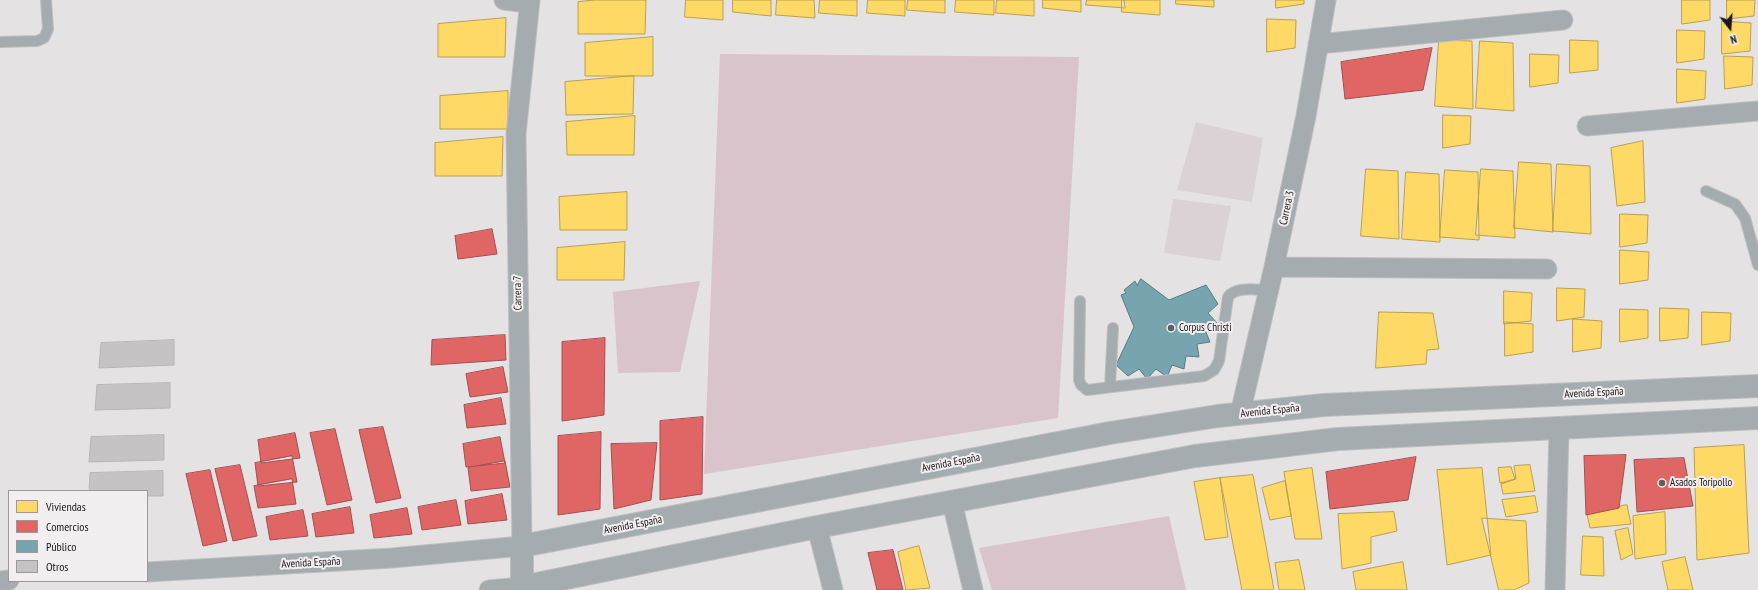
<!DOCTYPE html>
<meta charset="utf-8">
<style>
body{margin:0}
#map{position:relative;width:1758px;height:590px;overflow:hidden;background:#e5e2e3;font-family:"PT Sans Narrow",sans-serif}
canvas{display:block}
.legend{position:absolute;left:8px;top:490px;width:140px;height:92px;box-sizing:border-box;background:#f3eef0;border:1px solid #9c989a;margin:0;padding:5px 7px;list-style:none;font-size:12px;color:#191718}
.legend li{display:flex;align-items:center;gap:8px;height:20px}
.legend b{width:20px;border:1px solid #9c989a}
.north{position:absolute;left:1710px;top:8px;width:40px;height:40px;-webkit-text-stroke:3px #f3eef0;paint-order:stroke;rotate:163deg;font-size:11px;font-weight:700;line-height:16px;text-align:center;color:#191718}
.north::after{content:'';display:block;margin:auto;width:14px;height:18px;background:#191718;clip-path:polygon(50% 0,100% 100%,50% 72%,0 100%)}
</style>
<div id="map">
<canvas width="1758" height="590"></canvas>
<ul class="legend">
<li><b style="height:11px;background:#ffd966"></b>Viviendas</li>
<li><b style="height:11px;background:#e06666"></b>Comercios</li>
<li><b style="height:11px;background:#76a5af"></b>Público</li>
<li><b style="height:11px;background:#c5c3c3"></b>Otros</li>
</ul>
<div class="north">N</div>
</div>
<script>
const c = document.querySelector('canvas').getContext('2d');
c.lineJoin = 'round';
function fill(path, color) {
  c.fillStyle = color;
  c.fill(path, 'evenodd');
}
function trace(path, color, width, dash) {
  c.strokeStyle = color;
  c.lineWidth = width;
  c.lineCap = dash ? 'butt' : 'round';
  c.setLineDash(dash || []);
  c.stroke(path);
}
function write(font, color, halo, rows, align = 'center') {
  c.font = font + ' "PT Sans Narrow",sans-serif';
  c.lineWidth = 4;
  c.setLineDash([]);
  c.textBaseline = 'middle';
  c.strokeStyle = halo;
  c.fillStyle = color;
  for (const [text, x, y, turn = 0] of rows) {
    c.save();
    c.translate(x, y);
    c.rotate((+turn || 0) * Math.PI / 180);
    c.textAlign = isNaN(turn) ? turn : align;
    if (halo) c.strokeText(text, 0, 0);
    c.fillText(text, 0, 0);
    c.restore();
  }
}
const built = new Path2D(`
 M1196 122 1263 138 1252 202 1177 190Z
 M1173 199 1231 206 1220 261 1164 253Z`);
const green = new Path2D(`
 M720 54 1079 57 1058 418 704 474Z
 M700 281 680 372 618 373 613 292Z
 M1169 516 1186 590H992L979 548Z`);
const homes = new Path2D(`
 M595 0H646L645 34H578V2Z
 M686 0H723V20L685 17Z
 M733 0H771V16L733 12Z
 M777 0H814L815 18 776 15Z
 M820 0H857V16L819 13Z
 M868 0H905V16L867 13Z
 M908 0H945V13L907 10Z
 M956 0H994V15L955 12Z
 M997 0H1034V16L996 13Z
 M1043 0H1081V12L1043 8Z
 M1087 0H1124L1125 8 1086 5Z
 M1122 0H1160V15L1122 12Z
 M1176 0H1214V7L1176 4Z
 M1276 0H1304V4L1276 8Z
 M1682 0H1710V20L1682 24Z
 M1727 0H1755L1754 16 1727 19Z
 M506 18 505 57H438V24Z
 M1267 19 1296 20 1295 48 1267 52Z
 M1722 21 1751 23 1750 51 1722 54Z
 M1677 30 1705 31 1704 59 1677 63Z
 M653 37V76H585V43Z
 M1439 40 1472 41 1473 109 1435 106Z
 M1570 40 1598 41V70L1570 73Z
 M1480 41 1513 43 1514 111 1476 108Z
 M1530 54 1559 55 1558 83 1530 87Z
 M1724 56 1753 57 1752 85 1725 89Z
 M1677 69 1706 71 1705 99 1677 103Z
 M634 76 633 114 566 115 565 82Z
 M508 91V129H440V96Z
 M1443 115 1471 116 1470 144 1443 148Z
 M635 116 634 155H567L566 122Z
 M503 137 502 176H435V143Z
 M1643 141 1645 202 1617 206 1611 148Z
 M1519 162 1551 164 1553 232 1514 228Z
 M1557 164 1590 166 1591 234 1553 231Z
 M1366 169 1398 171 1399 239 1361 236Z
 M1481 169 1513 171 1515 238 1476 235Z
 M1445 170 1478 172 1479 240 1440 237Z
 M1406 172 1439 174 1440 242 1402 239Z
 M627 192V230H560L559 197Z
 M1620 214 1648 215 1647 243 1620 247Z
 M625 242 624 280H557V248Z
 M1620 250 1649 252 1648 280 1620 284Z
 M1557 288 1585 289 1584 317 1557 321Z
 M1504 291 1532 293 1531 321 1504 324Z
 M1660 308 1689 309 1688 338 1660 341Z
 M1620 309 1648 310V338L1620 342Z
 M1379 312 1433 313 1439 349 1427 350 1426 364 1376 368Z
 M1702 312 1731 313 1730 341 1702 345Z
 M1573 319 1602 321 1601 348 1573 352Z
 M1505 322 1533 324V352L1505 356Z
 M1744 445 1749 553 1697 560 1694 448Z
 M1530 465 1535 491 1503 494 1501 484 1516 479 1514 466Z
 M1511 467 1515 479 1500 483 1498 468Z
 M1312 468 1322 539H1295L1284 472Z
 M1482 468 1491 555 1447 565 1437 470Z
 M1253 475 1274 590H1242L1220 478Z
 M1220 478 1228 537 1205 540 1194 482Z
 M1285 481 1291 516 1270 520 1262 488Z
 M1535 496 1538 512 1506 517 1502 500Z
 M1627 505 1631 524 1590 528 1587 514Z
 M1394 512 1397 531 1371 537V563L1342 569 1338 514Z
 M1665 512 1666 554 1635 559 1633 516Z
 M1482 518 1526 521 1529 583 1514 590H1499Z
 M1628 528 1633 554 1621 560 1615 531Z
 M1583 536 1603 537 1604 576 1581 575Z
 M919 546 930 588 906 590 898 552Z
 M1685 557 1693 590H1668L1662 562Z
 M1299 560 1305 590H1279L1275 563Z
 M1403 562 1407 590H1356L1353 572Z`);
const shops = new Path2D(`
 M1432 48 1423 90 1345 99 1341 62Z
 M492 229 497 254 458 259 455 236Z
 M505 335 506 360 431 365 432 340Z
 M605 338 604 415 562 421V342Z
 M503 367 508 392 470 397 466 374Z
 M501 398 506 424 467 428 464 405Z
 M703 417 702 494 660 500V421Z
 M383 427 401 498 376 503 359 430Z
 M335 429 352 500 327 505 310 433Z
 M601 432 600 509 558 515V436Z
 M295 433 300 458 261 463 258 440Z
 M500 437 505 463 466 467 463 444Z
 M657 443 651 500 614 509 611 444Z
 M1626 455 1619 508 1586 515 1584 456Z
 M292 456 297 482 258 486 255 463Z
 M1416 457 1408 500 1330 509 1326 472Z
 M1684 458 1693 506 1637 512 1634 460Z
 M505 461 510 487 471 491 468 468Z
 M240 465 257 536 233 541 215 469Z
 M210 470 227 541 203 546 186 474Z
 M292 479 296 504 258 508 254 486Z
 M502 494 507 520 468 524 465 501Z
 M456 500 461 525 422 530 418 507Z
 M350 507 354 533 316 537 312 514Z
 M407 508 412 534 374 538 370 515Z
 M303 510 308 536 270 540 266 517Z
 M893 550 903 590H877L868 553Z`);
const public = new Path2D(`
 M1141 279 1169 300 1206 285 1218 304 1208 313 1217 323 1205 330 1210 342 1197 344 1199 357 1186 356 1184 369 1172 365 1167 377 1156 369 1147 379 1139 369 1128 376 1116 365 1134 327 1121 295 1126 293 1124 290 1135 281 1137 285Z`);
const building = new Path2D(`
 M174 340V365L99 368 101 343Z
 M170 383V408L95 410 97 385Z
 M164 435V460L89 462 91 437Z
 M163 471V496H147V491H89L90 473Z`);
const service = new Path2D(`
 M0 42 37 41 44 38 48 29 46 0
 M1706 191 1735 204 1745 218 1758 265
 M1080 301 1079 380 1081 385 1087 390 1204 376 1214 370 1219 361 1228 297C1236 286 1256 290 1269 290
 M1110 387 1113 328`);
const minor = new Path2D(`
 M504 0 529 3
 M1318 44 1563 20
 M1587 126 1758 111
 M1274 267 1547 269
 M1240 414 1274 267 1306 116 1326 0
 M952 502 973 590
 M817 527 833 590
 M147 572 392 558 522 546 516 134 530 0
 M0 581 9 580
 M489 590 522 587
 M1555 590 1559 428`);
const tertiary = new Path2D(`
 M522 587 817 527 1195 456 1338 439 1758 418
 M522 590V546L1110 433 1218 416 1324 405 1758 386`);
const markers = [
 [1171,328,4,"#605e5f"],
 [1662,483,4,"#605e5f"]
];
const streetNames = [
 ["Carrera 3",1287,208,-78],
 ["Carrera 7",518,293,-91],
 ["Avenida España",1594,393,-3],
 ["Avenida España",1270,411,-6],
 ["Avenida España",951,463,-11],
 ["Avenida España",633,525,-11],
 ["Avenida España",311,563,-3]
];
const poiNames = [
 ["Corpus Christi",1179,328],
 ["Asados Toripollo",1670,483]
];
fill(built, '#dbd2d6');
fill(green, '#d9c4cc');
fill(homes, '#ffd966');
trace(homes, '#ba9f4f', 1);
fill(shops, '#e06666');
trace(shops, '#a44e4f', 1);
fill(public, '#76a5af');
trace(public, '#5a7a82', 1);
fill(building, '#c5c3c3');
trace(building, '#b7b5b6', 1);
trace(service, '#bfbebe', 12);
trace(minor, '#bfbebe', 21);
trace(tertiary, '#bfbebe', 24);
trace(service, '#a4acb0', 10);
trace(minor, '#a4acb0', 19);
trace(tertiary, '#a4acb0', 22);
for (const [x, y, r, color] of markers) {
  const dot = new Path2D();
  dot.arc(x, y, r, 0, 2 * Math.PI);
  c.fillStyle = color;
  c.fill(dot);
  trace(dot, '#f3eef0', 1.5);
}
write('11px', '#191718', '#f3eef0', streetNames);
write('11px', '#191718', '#f3eef0', poiNames, 'left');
</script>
